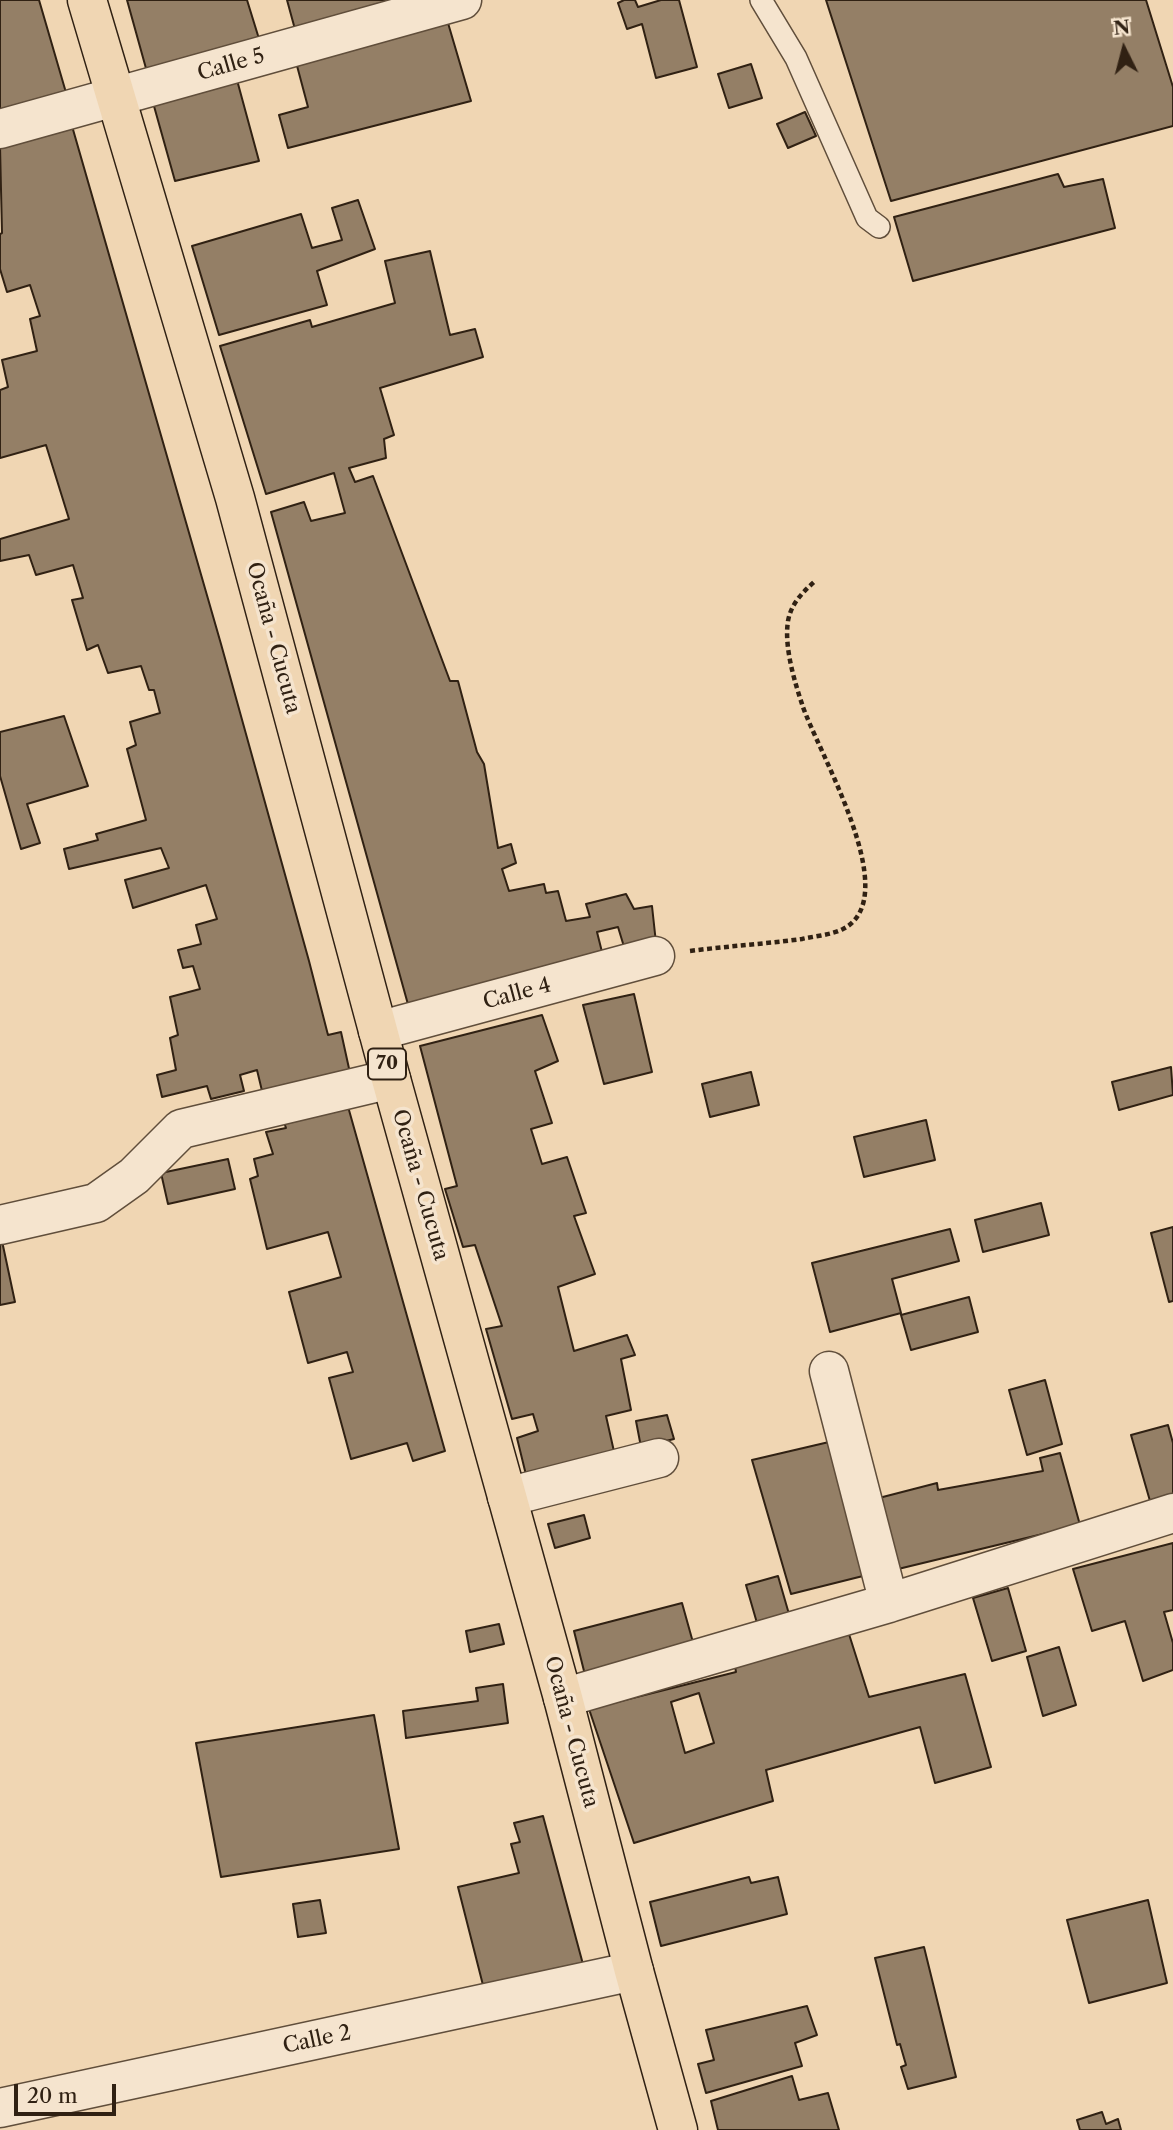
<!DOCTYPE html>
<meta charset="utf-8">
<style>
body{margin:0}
#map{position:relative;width:1173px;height:2130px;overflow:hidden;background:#f0d6b3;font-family:"Libre Caslon Text",serif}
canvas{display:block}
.north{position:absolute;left:1089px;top:14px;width:70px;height:70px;-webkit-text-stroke:5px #f5e4ce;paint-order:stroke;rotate:354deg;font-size:19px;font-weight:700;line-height:28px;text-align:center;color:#302113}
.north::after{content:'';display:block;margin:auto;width:24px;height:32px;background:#302113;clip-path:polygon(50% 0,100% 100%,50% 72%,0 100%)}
.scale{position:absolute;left:14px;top:2084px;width:102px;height:32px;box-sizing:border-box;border:4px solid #302113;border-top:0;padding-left:9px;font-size:21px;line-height:24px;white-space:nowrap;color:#302113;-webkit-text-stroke:5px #f5e4ce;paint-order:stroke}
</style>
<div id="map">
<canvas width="1173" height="2130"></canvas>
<div class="north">N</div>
<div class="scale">20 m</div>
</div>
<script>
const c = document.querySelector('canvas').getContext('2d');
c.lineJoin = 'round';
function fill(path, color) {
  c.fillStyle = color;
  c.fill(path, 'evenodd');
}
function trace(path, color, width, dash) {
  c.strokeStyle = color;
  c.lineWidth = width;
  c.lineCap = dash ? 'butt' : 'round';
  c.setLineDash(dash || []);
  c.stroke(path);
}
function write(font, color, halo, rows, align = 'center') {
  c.font = font + ' "Libre Caslon Text",serif';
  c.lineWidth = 7;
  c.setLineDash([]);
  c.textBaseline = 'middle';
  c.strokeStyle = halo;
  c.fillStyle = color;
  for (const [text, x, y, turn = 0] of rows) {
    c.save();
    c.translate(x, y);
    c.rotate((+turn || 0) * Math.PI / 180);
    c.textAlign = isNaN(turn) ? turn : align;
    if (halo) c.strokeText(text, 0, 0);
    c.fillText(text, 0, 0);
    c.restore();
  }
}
const building = new Path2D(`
 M0 0H39L67 96 0 115Z
 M127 0H247L260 42 147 72Z
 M287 0H425L296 33Z
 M624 0H635L638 7 661 0H679L697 67 656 78 642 24 627 29 618 3Z
 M826 0H1146L1173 87V126L891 201Z
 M448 23 471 101 288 148 279 115 308 107 296 62Z
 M751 64 762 98 729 108 718 74Z
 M237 80 259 161 175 181 152 99Z
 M805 112 816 136 788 148 777 124Z
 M72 126 221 644 309 961 328 1035 341 1032 350 1073 263 1095 257 1070 240 1075 244 1091 211 1099 207 1086 162 1097 157 1075 176 1070 170 1038 178 1035 170 997 200 989 193 966 183 968 178 950 201 944 196 925 217 919 206 885 133 908 125 880 169 868 161 848 69 869 64 849 98 840 96 834 146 820 127 749 136 745 130 722 160 713 154 690H149L141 666 108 673 98 645 87 650 72 600 83 598 73 565 36 575 29 555 0 561V539L69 519 46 445 0 458V390L8 387 2 360 37 351 30 319 40 316 30 285 7 292 0 269V234L2 233 0 146Z
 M1058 174 1064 187 1103 179 1115 228 913 281 894 217Z
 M358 200 375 249 317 271 327 305 219 335 192 246 301 214 312 248 342 240 332 208Z
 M430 251 450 335 475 329 483 357 380 388 394 435 384 439 386 458 349 468 355 482 373 476 450 681H458L477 752 484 764 498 848 511 844 516 863 502 869 509 891 544 884 546 893 558 891 566 921 590 917 586 904 626 894 634 909 652 906 656 943 625 950 618 927 597 932 603 956 409 1008 271 512 304 502 311 521 345 513 334 473 266 494 220 346 310 320 312 327 395 303 385 261Z
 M64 716 88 786 27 804 40 843 21 849 0 776V732Z
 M634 994 652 1072 604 1084 583 1005Z
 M542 1015 558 1061 535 1071 552 1123 531 1129 542 1164 567 1157 586 1213 574 1216 595 1274 558 1287 574 1351 627 1335 635 1355 621 1359 631 1410 606 1416 615 1456 527 1479 517 1438 538 1431 533 1414 512 1419 486 1329 502 1326 475 1245 463 1247 445 1189 457 1186 420 1046Z
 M1171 1067 1173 1095 1119 1110 1112 1082Z
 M751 1072 759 1105 710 1117 702 1084Z
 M347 1103 445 1451 413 1461 407 1443 351 1459 329 1378 353 1372 347 1352 308 1363 289 1292 341 1277 328 1232 267 1249 250 1179 258 1176 254 1159 273 1154 266 1132 286 1128 283 1119Z
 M926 1120 935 1160 864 1177 854 1137Z
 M228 1159 235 1189 168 1204 161 1173Z
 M1041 1203 1049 1235 983 1252 975 1220Z
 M1173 1227V1301L1169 1302 1151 1233Z
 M950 1229 959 1261 892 1279 901 1313 830 1332 812 1263Z
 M2 1241 15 1302 0 1305V1242Z
 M969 1297 978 1332 911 1350 901 1315Z
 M1045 1380 1062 1444 1027 1455 1009 1390Z
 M667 1415 674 1439 641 1447 636 1421Z
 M1168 1425 1173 1443V1495L1150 1501 1131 1435Z
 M829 1442 867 1575 791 1594 752 1460Z
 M1060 1453 1080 1525 894 1570 875 1499 937 1483 938 1490 1043 1471 1040 1458Z
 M584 1515 590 1538 555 1548 548 1524Z
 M1173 1543V1610L1164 1612 1173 1643V1670L1143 1681 1125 1621 1092 1631 1073 1569Z
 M778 1576 791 1621 759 1630 746 1585Z
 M1008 1588 1026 1651 992 1661 973 1598Z
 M682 1603 694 1646 585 1675 574 1631Z
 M499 1624 504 1644 470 1652 466 1631Z
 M848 1631 869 1697 965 1674 991 1767 935 1783 920 1727 766 1770 773 1801 634 1843 589 1709 736 1672 734 1661ZM699 1693 714 1743 685 1753 671 1702Z
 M1059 1647 1076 1705 1043 1716 1027 1657Z
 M503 1684 508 1723 406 1738 403 1711 478 1701 476 1688Z
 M374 1715 399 1849 221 1877 196 1743Z
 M543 1816 584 1968 485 1993 458 1887 519 1873 511 1844 520 1842 514 1823Z
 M749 1877 751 1883 778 1877 787 1914 661 1946 650 1902Z
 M320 1900 326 1933 298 1937 293 1904Z
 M1148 1900 1167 1983 1089 2003 1067 1920Z
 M924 1947 956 2077 908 2089 901 2067 906 2065 900 2044 897 2045 875 1958Z
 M807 2006 817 2035 795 2043 802 2066 706 2093 698 2064 714 2060 706 2030Z
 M792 2076 799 2100 828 2093 839 2130H718L711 2101Z
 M1102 2112 1106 2124 1118 2119 1121 2130H1080L1077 2120Z`);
const path = new Path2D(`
 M690 951C728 946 765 944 802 939 815 936 831 935 843 929 906 897 817 751 802 704 794 680 784 646 788 621 791 604 802 593 814 582`);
const lane = new Path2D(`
 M761 0 796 58 867 218 879 227`);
const street = new Path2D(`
 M0 129 462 0
 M378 1031 655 956
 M0 1225 96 1203 134 1176 181 1129 391 1079
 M829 1371 889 1603
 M507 1497 659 1458
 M563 1698 889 1603 1173 1513
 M0 2108 634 1971`);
const primary = new Path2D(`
 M87 0 235 498 391 1079 563 1698 634 1971 678 2130`);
const shields = [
 [387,1064,38]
];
const shieldNames = [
 ["70",387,1064]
];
const streetNames = [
 ["Calle 5",231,65,-16],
 ["Ocaña - Cucuta",273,638,75],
 ["Calle 4",517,994,-15],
 ["Ocaña - Cucuta",420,1185,74],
 ["Ocaña - Cucuta",571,1732,75],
 ["Calle 2",317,2040,-12]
];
fill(building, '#947f66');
trace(building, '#302113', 2);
trace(lane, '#604e3b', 24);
trace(street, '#604e3b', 41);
trace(primary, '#302113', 41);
trace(path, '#302113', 4.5, [5, 3.5]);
trace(lane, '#f5e4ce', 21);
trace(street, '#f5e4ce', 38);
trace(primary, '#f0d6b3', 38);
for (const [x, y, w] of shields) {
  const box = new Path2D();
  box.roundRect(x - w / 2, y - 15.5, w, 31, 5);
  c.fillStyle = '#f5e4ce';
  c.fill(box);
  trace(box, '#302113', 2);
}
write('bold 19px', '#302113', null, shieldNames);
write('21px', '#302113', '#f5e4ce', streetNames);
</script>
